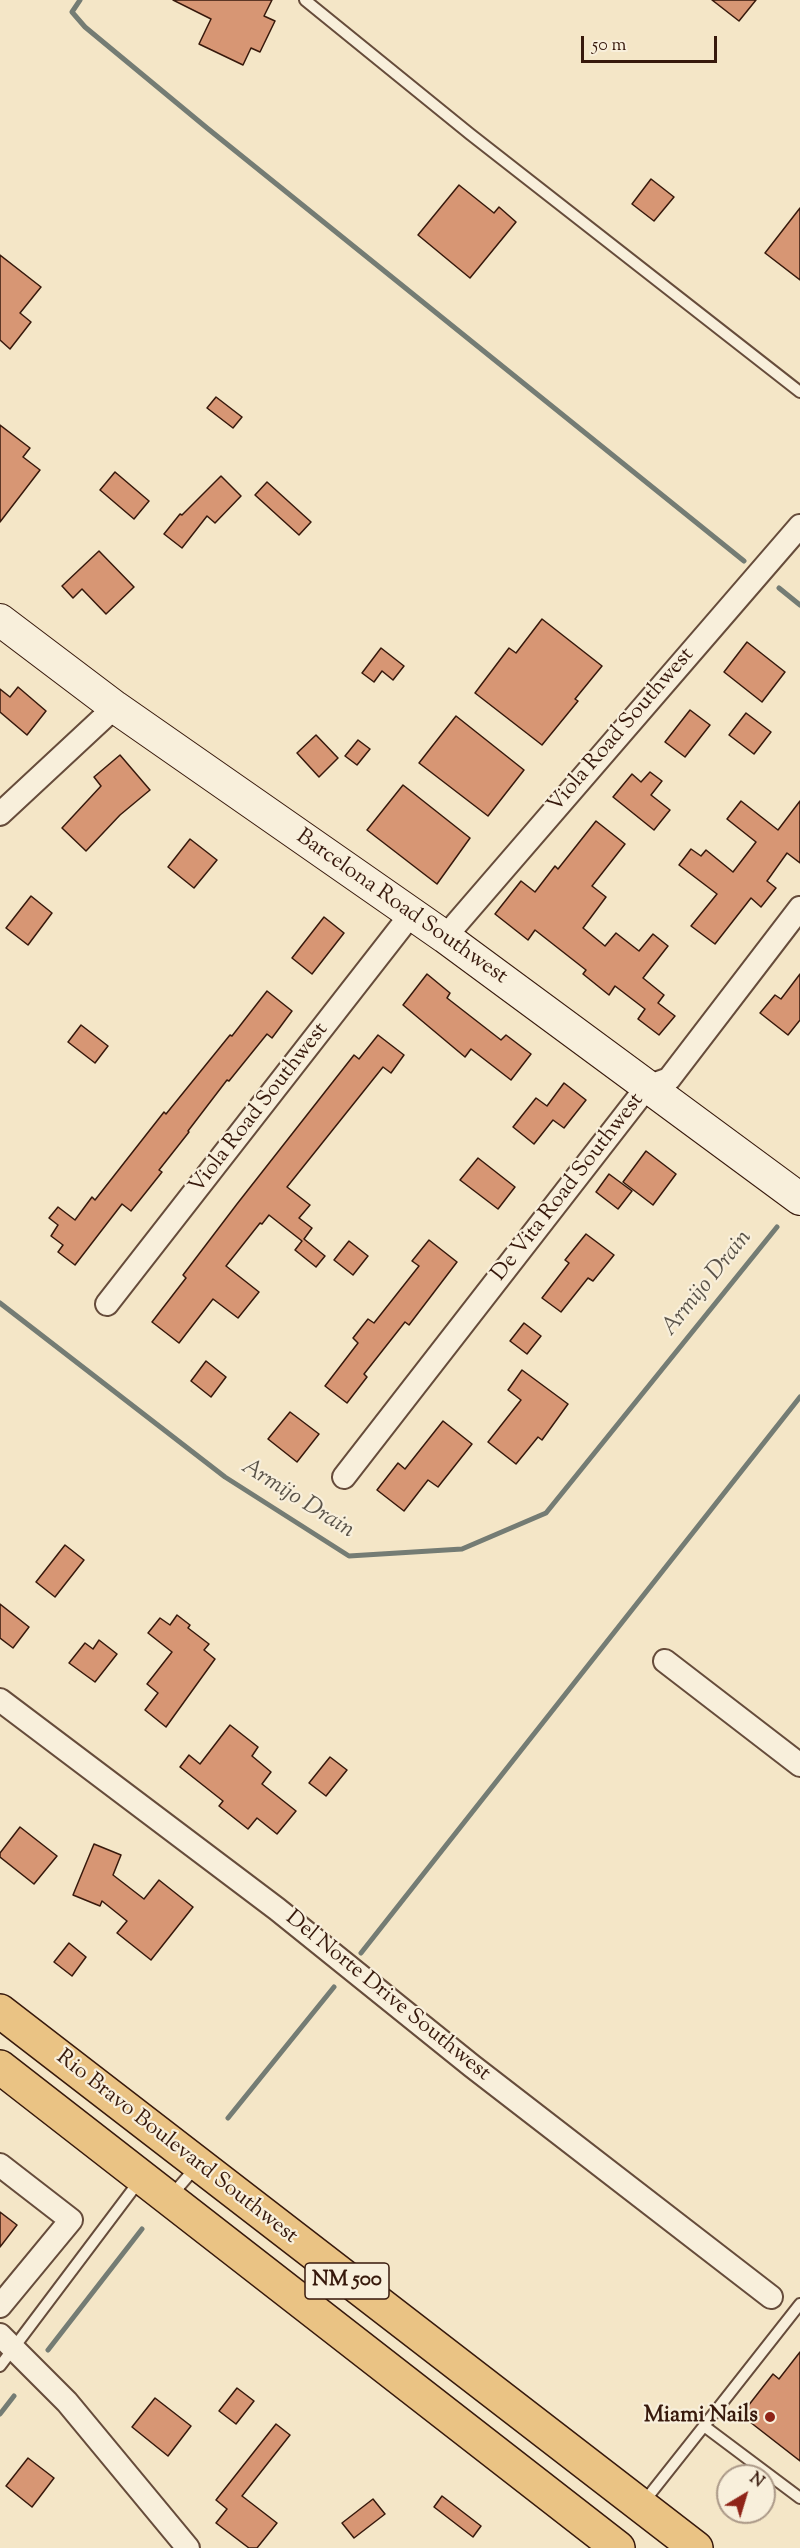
<!DOCTYPE html>
<style>
body{margin:0}
#map{position:relative;width:800px;height:2548px;overflow:hidden;background:#f4e6c7;font-family:"Sorts Mill Goudy",serif}
canvas{display:block}
.north{position:absolute;left:716px;top:2464px;width:60px;height:60px;box-sizing:border-box;background:#f8efdb;border:2px solid #ab9988;border-radius:50%;rotate:38deg;font-size:16px;font-weight:700;line-height:24px;text-align:center;color:#37190c}
.north::after{content:'';display:block;margin:auto;width:21px;height:27px;background:#8f2418;clip-path:polygon(50% 0,100% 100%,50% 72%,0 100%)}
.scale{position:absolute;left:581px;top:36px;width:136px;height:27px;box-sizing:border-box;border:3px solid #37190c;border-top:0;padding-left:8px;font-size:18px;line-height:21px;white-space:nowrap;color:#37190c;-webkit-text-stroke:4px #f8efdb;paint-order:stroke}
</style>
<div id="map">
<canvas width="800" height="2548"></canvas>
<div class="north">N</div>
<div class="scale">50 m</div>
</div>
<script>
const c = document.querySelector('canvas').getContext('2d');
c.lineJoin = 'round';
function trace(path, color, width, dash) {
  c.strokeStyle = color;
  c.lineWidth = width;
  c.lineCap = dash ? 'butt' : 'round';
  c.setLineDash(dash || []);
  c.stroke(path);
}
function fill(path, color) {
  c.fillStyle = color;
  c.fill(path, 'evenodd');
}
function write(font, color, halo, rows, align = 'center') {
  c.font = font + ' "Sorts Mill Goudy",serif';
  c.lineWidth = 4.5;
  c.setLineDash([]);
  c.textBaseline = 'middle';
  c.strokeStyle = halo;
  c.fillStyle = color;
  for (const [text, x, y, turn = 0] of rows) {
    c.save();
    c.translate(x, y);
    c.rotate((+turn || 0) * Math.PI / 180);
    c.textAlign = isNaN(turn) ? turn : align;
    if (halo) c.strokeText(text, 0, 0);
    c.fillText(text, 0, 0);
    c.restore();
  }
}
const stream = new Path2D(`
 M80 0 72 12 85 27 207 128 744 561
 M779 588 800 605
 M0 1303 225 1477 349 1556 462 1549 546 1513 777 1227
 M361 1953 800 1397
 M228 2118 334 1987
 M48 2350 142 2229
 M0 2414 14 2396`);
const building = new Path2D(`
 M173 0H272L264 16 275 21 260 52 251 48 243 65 199 44 211 19Z
 M712 0H756L739 21Z
 M651 179 674 197 654 221 632 204Z
 M459 185 494 213 499 207 516 222 470 278 418 235Z
 M800 208V280L765 253Z
 M0 255 41 287 20 313 31 322 10 349 0 340Z
 M216 397 242 417 233 428 207 408Z
 M0 425 30 448 23 457 40 470 0 522Z
 M115 472 149 501 134 519 100 490Z
 M221 476 241 496 215 523 207 516 182 548 164 534 180 514 182 515Z
 M267 482 311 522 299 535 255 495Z
 M99 551 134 587 106 614 82 589 73 598 62 586Z
 M542 619 602 666 575 699 578 701 542 745 475 693 509 648 516 653Z
 M747 642 785 672 762 702 724 672Z
 M381 648 404 666 393 680 382 671 374 682 362 673Z
 M18 687 46 711 27 735 0 712V689L10 697Z
 M690 710 710 725 685 757 665 742Z
 M746 713 771 732 754 754 729 735Z
 M456 716 524 770 488 816 419 763Z
 M316 735 338 758 319 777 297 753Z
 M358 740 370 749 357 765 345 756Z
 M120 755 150 790 120 815 86 851 62 828 101 786 94 777Z
 M650 772 662 781 651 795 670 810 654 830 613 797 632 774 641 782Z
 M403 785 470 838 437 884 367 830Z
 M741 801 778 830 800 801V863L787 853 767 881 776 888 761 907 751 898 715 944 691 926 717 894 679 865 691 849 701 856 706 850 733 872 756 842 727 819Z
 M596 821 625 844 592 886 606 897 583 928 605 946 616 933 639 951 653 934 668 946 643 978 664 995 658 1003 675 1016 659 1035 638 1019 645 1009 615 986 609 995 583 974 586 970 535 930 528 940 495 914 521 881 535 892 555 866 558 869Z
 M190 839 217 860 194 888 168 867Z
 M31 896 52 913 28 945 6 928Z
 M324 917 344 933 312 974 292 958Z
 M427 974 450 993 447 998 501 1040 506 1035 531 1054 511 1080 471 1049 465 1057 403 1005Z
 M800 974V1020L788 1035 760 1013 775 995 781 999Z
 M267 991 292 1011 272 1038 267 1034 229 1081 227 1080 188 1131 189 1132 159 1170 162 1172 131 1211 122 1204 75 1265 58 1252 63 1245 51 1236 58 1225 49 1218 58 1207 75 1220 92 1197 95 1200 164 1112 166 1114 230 1035 232 1036Z
 M81 1025 108 1046 95 1063 68 1042Z
 M378 1035 404 1055 391 1073 383 1067 287 1187 310 1205 299 1218 312 1228 304 1239 325 1256 316 1267 295 1250 302 1241 269 1215 262 1224 260 1223 226 1266 259 1292 238 1318 213 1299 179 1343 152 1322 186 1278 183 1275 237 1204 354 1055 359 1059Z
 M564 1083 586 1100 564 1128 553 1120 534 1144 513 1127 536 1098 547 1106Z
 M646 1151 676 1174 653 1205 623 1182Z
 M478 1158 515 1187 498 1209 460 1180Z
 M609 1174 632 1191 618 1209 596 1192Z
 M586 1234 614 1255 593 1281 588 1278 561 1312 542 1298 569 1263 565 1260Z
 M429 1240 457 1262 409 1325 405 1322 364 1374 367 1377 347 1403 325 1386 358 1343 353 1338 368 1319 374 1323 419 1266 412 1261Z
 M349 1241 368 1256 353 1275 334 1260Z
 M524 1323 541 1336 527 1354 510 1341Z
 M206 1361 226 1377 211 1397 191 1381Z
 M522 1370 568 1404 542 1440 538 1437 516 1464 488 1442 521 1400 508 1390Z
 M290 1412 319 1434 297 1462 268 1439Z
 M443 1421 472 1444 438 1487 428 1480 404 1511 377 1490 398 1463 405 1469Z
 M65 1545 84 1560 55 1597 36 1582Z
 M0 1604 29 1627 13 1648 0 1638Z
 M177 1615 190 1625 188 1628 209 1644 204 1650 215 1659 166 1727 145 1710 158 1693 147 1684 172 1652 148 1633 160 1618 170 1625Z
 M99 1640 117 1654 95 1682 69 1663 85 1643 93 1649Z
 M230 1725 258 1747 252 1756 271 1772 262 1784 296 1811 277 1834 257 1818 248 1829 219 1806 223 1801 180 1767 189 1755 200 1764Z
 M330 1757 347 1770 326 1796 309 1783Z
 M20 1827 57 1856 34 1884 0 1857V1853Z
 M94 1844 121 1855 113 1875 144 1899 159 1880 193 1907 151 1960 117 1933 127 1921 102 1901 100 1906 73 1895Z
 M69 1943 86 1957 72 1976 54 1962Z
 M0 2212 17 2225 0 2247Z
 M800 2352V2461L741 2415 773 2374 779 2379Z
 M237 2388 254 2401 236 2424 219 2411Z
 M155 2398 191 2426 168 2456 132 2427Z
 M276 2424 290 2435 242 2496 277 2523 257 2548H249L216 2523 227 2509 216 2500Z
 M28 2458 54 2478 32 2507 6 2486Z
 M442 2496 481 2526 473 2537 434 2507Z
 M373 2499 385 2514 354 2538 342 2523Z`);
const lane = new Path2D(`
 M305 0 470 134 800 392
 M171 2196 196 2167
 M0 2366 140 2180
 M704 2426 800 2304
 M643 2503 704 2426 800 2498`);
const street = new Path2D(`
 M0 814 115 707
 M445 937 800 526
 M107 1304 412 913
 M344 1477 647 1087 669 1079 800 908
 M665 1661 800 1765
 M0 1700 277 1909 472 2066 771 2297
 M0 2165 71 2220 0 2306
 M0 2335 67 2402 188 2548`);
const secondary = new Path2D(`
 M0 620 115 707 445 937 800 1199`);
const primary = new Path2D(`
 M0 2011 696 2548
 M0 2067 618 2548`);
const markers = [
 [770,2417,6,"#8f2418"]
];
const shields = [
 [347,2281,84]
];
const shieldNames = [
 ["NM 500",347,2281]
];
const streetNames = [
 ["Viola Road Southwest",622,731,-49],
 ["Barcelona Road Southwest",401,908,35],
 ["Viola Road Southwest",260,1109,-52],
 ["De Vita Road Southwest",569,1188,-52],
 ["Del Norte Drive Southwest",387,1997,39],
 ["Rio Bravo Boulevard Southwest",176,2148,38]
];
const poiNames = [
 ["Miami Nails",758,2417]
];
const waterNames = [
 ["Armijo Drain",708,1284,-51],
 ["Armijo Drain",297,1500,32]
];
trace(stream, '#747c74', 5);
fill(building, '#d79674');
trace(building, '#37190c', 1.5);
trace(lane, '#664c3b', 14);
trace(street, '#664c3b', 26);
trace(secondary, '#37190c', 34);
trace(primary, '#37190c', 36);
trace(lane, '#f8efdb', 10);
trace(street, '#f8efdb', 22);
trace(secondary, '#f8efdb', 32);
trace(primary, '#eac384', 33);
for (const [x, y, r, color] of markers) {
  const dot = new Path2D();
  dot.arc(x, y, r, 0, 2 * Math.PI);
  c.fillStyle = color;
  c.fill(dot);
  trace(dot, '#f8efdb', 2);
}
for (const [x, y, w] of shields) {
  const box = new Path2D();
  box.roundRect(x - w / 2, y - 18, w, 36, 4.5);
  c.fillStyle = '#f8efdb';
  c.fill(box);
  trace(box, '#37190c', 1.5);
}
write('bold 21px', '#37190c', null, shieldNames);
write('22px', '#37190c', '#f8efdb', streetNames);
write('bold 22px', '#37190c', '#f8efdb', poiNames, 'right');
write('italic 24px', '#5a5349', '#f8efdb', waterNames);
</script>
